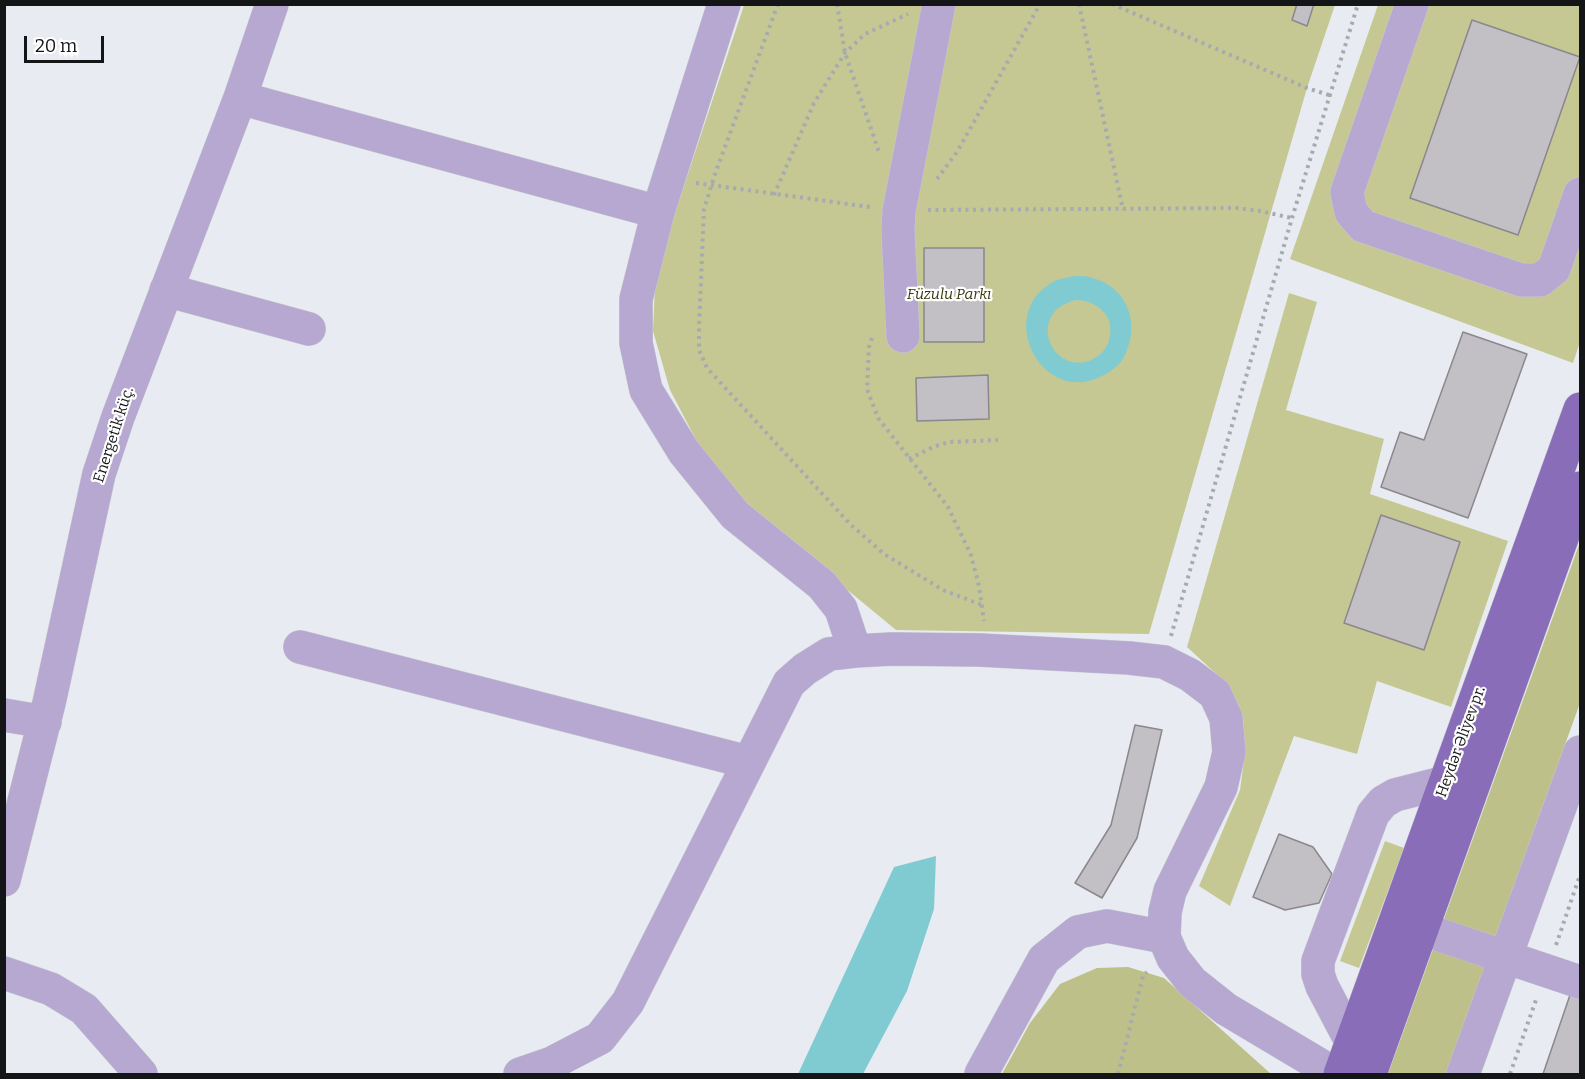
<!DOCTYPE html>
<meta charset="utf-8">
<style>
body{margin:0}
#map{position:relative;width:1585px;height:1079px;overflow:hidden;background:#e8ecf2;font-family:Bitter,serif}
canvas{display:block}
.frame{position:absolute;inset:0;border:6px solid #141517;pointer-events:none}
.scale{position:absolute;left:24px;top:36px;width:80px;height:27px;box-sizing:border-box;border:3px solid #141517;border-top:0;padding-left:8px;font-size:18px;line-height:21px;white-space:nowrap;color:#141517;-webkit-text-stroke:4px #fff;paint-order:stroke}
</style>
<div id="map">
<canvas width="1585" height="1079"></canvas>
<div class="frame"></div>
<div class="scale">20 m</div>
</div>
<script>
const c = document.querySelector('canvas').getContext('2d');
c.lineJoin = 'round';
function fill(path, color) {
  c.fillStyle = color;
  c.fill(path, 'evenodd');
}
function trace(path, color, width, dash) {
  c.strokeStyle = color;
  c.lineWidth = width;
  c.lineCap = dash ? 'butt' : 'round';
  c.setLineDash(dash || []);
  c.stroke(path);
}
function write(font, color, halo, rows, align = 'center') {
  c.font = font + ' Bitter,serif';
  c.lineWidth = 4.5;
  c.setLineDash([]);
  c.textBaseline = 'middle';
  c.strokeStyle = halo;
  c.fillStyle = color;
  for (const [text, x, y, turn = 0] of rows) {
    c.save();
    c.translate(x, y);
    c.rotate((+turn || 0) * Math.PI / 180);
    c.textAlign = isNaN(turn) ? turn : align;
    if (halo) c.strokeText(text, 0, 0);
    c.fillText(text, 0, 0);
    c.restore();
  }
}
const green = new Path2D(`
 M744 5H1335L1307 88 1149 634 896 630 747 507 703 453 670 390 653 331 655 285 667 237Z
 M1378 5H1580V342L1573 363 1290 259Z
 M1289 293 1317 302 1286 410 1384 439 1370 494 1508 541 1451 707 1377 681 1357 754 1294 736 1230 906 1199 886 1240 790 1245 753 1243 718 1225 682 1187 647Z
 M1385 841 1404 848 1359 968 1340 961Z`);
const forest = new Path2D(`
 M1580 542V703L1446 1074H1388Z
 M1128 967 1164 978 1271 1074H1002L1030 1023 1060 984 1097 968Z`);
const water = new Path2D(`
 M1075 276C1081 276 1088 276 1093 278 1128 288 1140 323 1125 355 1121 364 1112 371 1102 376 1041 408 992 310 1057 280 1063 278 1069 277 1075 276ZM1076 300C1098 301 1116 316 1109 340 1107 349 1100 356 1091 360 1051 376 1025 312 1076 300Z
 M936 856 934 909 907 991 863 1074H798L894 867Z`);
const building = new Path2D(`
 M1297 4H1314L1307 26 1292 20Z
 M1472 20 1580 57 1518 235 1410 198Z
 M924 248H984V342H924Z
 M1463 332 1527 354 1468 518 1381 487 1400 432 1424 440Z
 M988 375 989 419 917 421 916 378Z
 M1381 515 1460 542 1424 650 1344 623Z
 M1135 725 1162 730 1137 838 1102 898 1075 883 1111 825Z
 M1279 834 1313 847 1332 874 1319 903 1285 910 1253 897Z
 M1571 992 1580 996V1074H1543Z`);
const path = new Path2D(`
 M778 4 715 174 704 209 699 327V350L707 368 850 524 884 554 943 590 982 605
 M837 4 845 53 879 152
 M1079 4 1123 210
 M1112 4 1307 88 1329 95
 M937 179 957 152 1040 4
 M696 183 870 207
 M774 195 814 103 845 53 865 34 908 14
 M928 210 1236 208 1260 211 1292 218
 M872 338 869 347 867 389 878 418 948 507 971 555 979 586 984 621
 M909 459 933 447 949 442 998 440
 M1171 636 1292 218 1358 4
 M1556 945 1580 875
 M1118 1074 1143 976 1147 972
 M1510 1074 1537 997`);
const minor = new Path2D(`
 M724 4 658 212 636 299V343L646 390 684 452 735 515 822 585 841 609 855 651
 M1412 4 1347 192 1351 212 1363 226 1521 280H1540L1554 269 1580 194
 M240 98 658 212
 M166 290 309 329
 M903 336 898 230 899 211 939 4
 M300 647 748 762
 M4 715 45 722
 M4 880 49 703 99 474 118 417 240 98 272 4
 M1422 929 1580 982
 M4 973 51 989 84 1009 141 1074
 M1352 1043 1322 986 1318 974V961L1373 814 1383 802 1395 795 1446 782
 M520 1074 552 1063 600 1038 628 1002 789 683 805 669 829 654 855 651 892 649 980 650 1129 658 1164 662 1190 675 1215 694 1226 718 1229 752 1221 787 1170 891 1165 912 1164 937 1173 958 1192 982 1226 1009 1335 1074
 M981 1074 1044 959 1078 932 1107 926 1164 937
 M1463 1074 1580 752`);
const major = new Path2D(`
 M1340 1074 1580 409
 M1370 1074 1580 488`);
const parkNames = [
 ["Füzulu Parkı",949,295]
];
const streetNames = [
 ["Energetik küç.",114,435,-72],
 ["Heydər Əliyev pr.",1461,742,-70]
];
fill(green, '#c5c893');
fill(forest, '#bdc088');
fill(water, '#80cbd1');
fill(building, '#c2bfc5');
trace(building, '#8b878d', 1.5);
trace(minor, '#c6cacf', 34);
trace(major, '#c6cacf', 34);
trace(path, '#a7aaae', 4, [3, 4.5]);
trace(minor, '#b6a8d1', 33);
trace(major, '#8a6db8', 33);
write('italic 15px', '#393a0e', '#fff', parkNames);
write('15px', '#141517', '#fff', streetNames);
</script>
